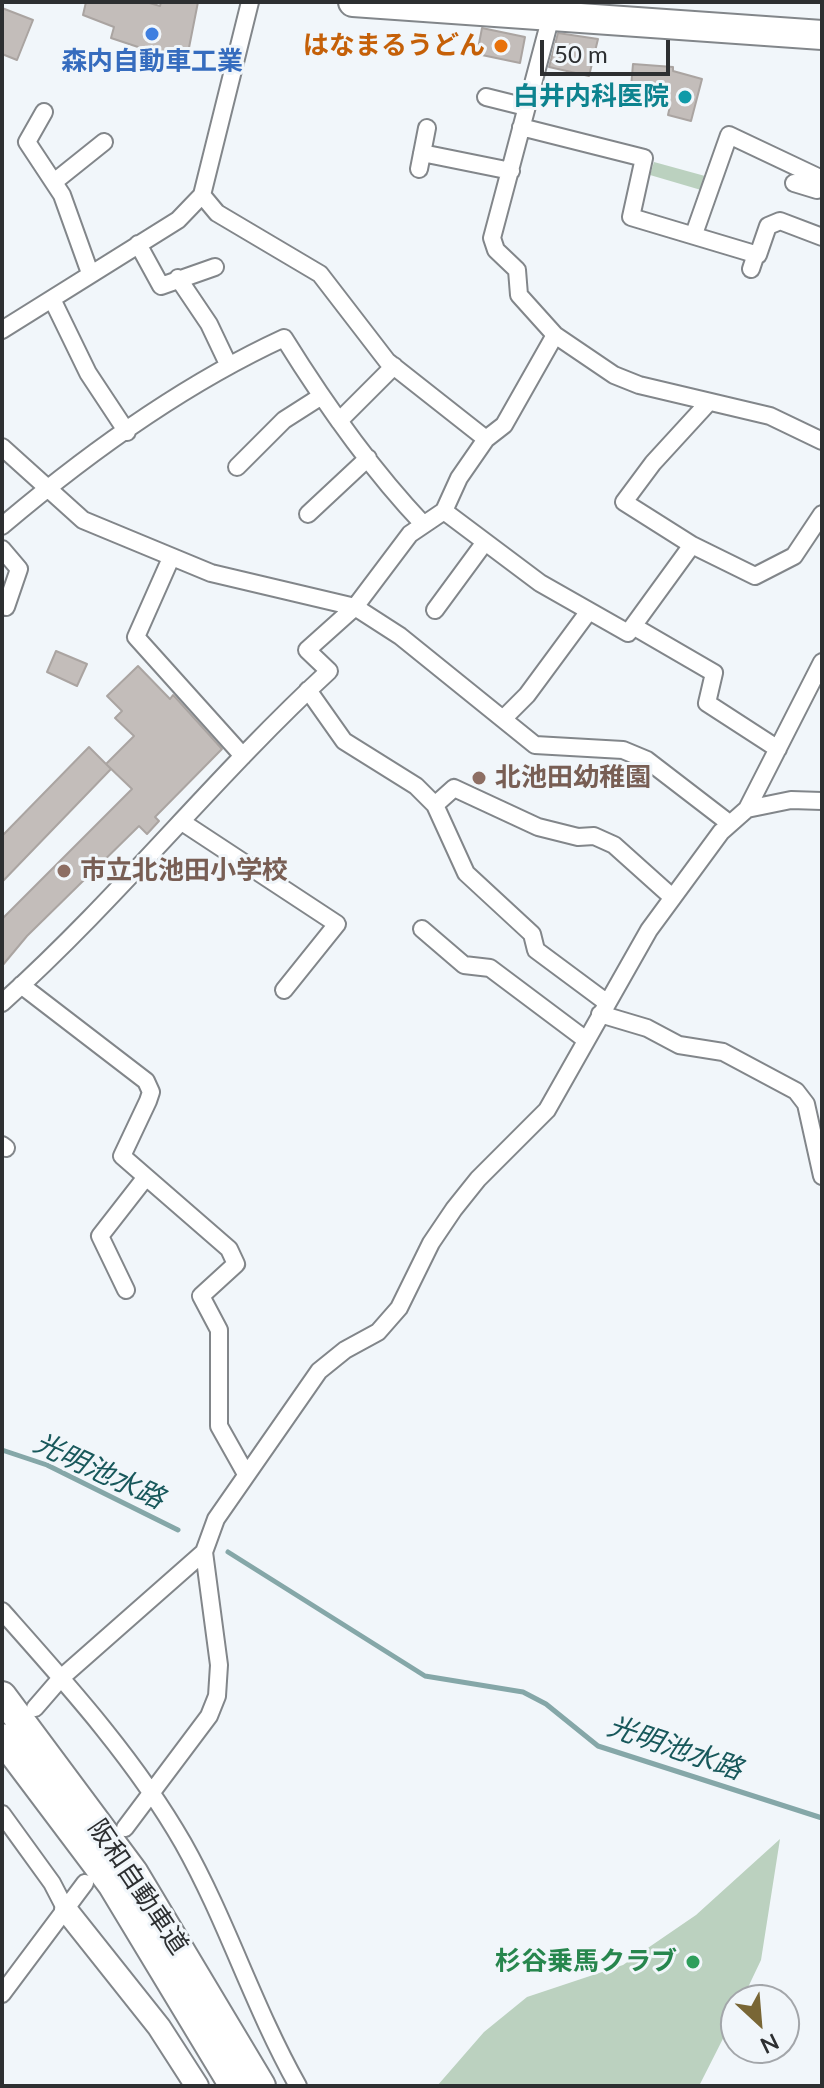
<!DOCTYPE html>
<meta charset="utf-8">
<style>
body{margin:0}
#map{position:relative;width:824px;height:2088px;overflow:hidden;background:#f1f6fa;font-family:Lato,sans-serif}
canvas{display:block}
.frame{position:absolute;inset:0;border:4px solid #2d2f31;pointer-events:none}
.north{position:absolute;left:720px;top:1984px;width:80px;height:80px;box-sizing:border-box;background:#f1f6fa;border:2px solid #a3a6aa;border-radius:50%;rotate:154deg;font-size:22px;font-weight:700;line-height:32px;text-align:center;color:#2d2f31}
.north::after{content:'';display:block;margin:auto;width:28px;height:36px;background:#796635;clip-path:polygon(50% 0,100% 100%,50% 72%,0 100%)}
.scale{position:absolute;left:540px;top:40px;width:130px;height:36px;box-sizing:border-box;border:4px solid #2d2f31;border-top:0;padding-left:10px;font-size:24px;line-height:28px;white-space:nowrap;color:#2d2f31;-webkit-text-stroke:6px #f1f6fa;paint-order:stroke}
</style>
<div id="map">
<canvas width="824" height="2088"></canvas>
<div class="frame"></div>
<div class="north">N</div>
<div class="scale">50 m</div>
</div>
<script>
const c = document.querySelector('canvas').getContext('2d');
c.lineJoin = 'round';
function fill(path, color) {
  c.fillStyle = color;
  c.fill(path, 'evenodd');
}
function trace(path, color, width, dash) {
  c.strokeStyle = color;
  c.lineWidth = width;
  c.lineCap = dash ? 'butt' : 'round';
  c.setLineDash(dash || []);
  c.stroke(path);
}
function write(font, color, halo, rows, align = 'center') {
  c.font = font + ' Lato,"Noto Sans JP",sans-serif';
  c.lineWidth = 6;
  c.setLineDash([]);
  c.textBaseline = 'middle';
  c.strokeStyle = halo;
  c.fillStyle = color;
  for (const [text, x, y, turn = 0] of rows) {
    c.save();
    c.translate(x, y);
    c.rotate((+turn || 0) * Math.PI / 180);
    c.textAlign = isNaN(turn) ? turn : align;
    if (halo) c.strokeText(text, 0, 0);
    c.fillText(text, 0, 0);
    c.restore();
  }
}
const green = new Path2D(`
 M654 162 705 176 701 190 650 175Z
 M780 1839 761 1960 742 2000H736V2013L699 2086H437L484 2032 527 1997 623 1965 696 1915Z`);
const stream = new Path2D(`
 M2 1450 47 1465 178 1530
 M228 1552 425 1676 523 1692 546 1704 598 1746 822 1818`);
const building = new Path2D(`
 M86 2H146L160 6 161 2H198L186 63 111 38 114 27 83 15Z
 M2 8 33 20 17 60 2 54Z
 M482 28 525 37 520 63 477 54Z
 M558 33 598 39 589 76 549 67Z
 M633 64 673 67V71L702 79 691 121 668 115 670 106 654 105V101L630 99Z
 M56 651 87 664 77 686 47 672Z
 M138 666 170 699 173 695 176 698 222 749 155 817 159 821 147 834 139 826 27 936 2 966V919L132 789 106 764 134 736 115 718 122 711 107 696Z
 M89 747 111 769 2 882V836Z`);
const street = new Path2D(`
 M551 16 492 238 496 250 517 270 519 295 555 335 614 375 639 385 770 416 822 441
 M486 97 526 107
 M44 112 27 142 62 195 90 273
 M521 127 644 158 631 217 758 255 768 226 780 221 822 237
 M422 153 511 171
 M419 169 427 128
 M54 182 104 142
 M794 183 817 190
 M202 195 217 213 320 274 387 361 486 439
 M694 234 729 135 822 179
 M138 244 161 286 215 267
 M751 269 756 254
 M178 278 209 324 228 364
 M52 299 88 373 127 432
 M2 330 178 220 202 195 250 2
 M339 421 394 366
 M2 447 83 520 211 573 355 607 400 636 535 745 623 750 647 760 729 823
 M237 467 284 420 320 397
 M444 511 540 583 628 633 692 545 755 576 794 556 822 514
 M308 514 368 458
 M2 526C88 453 182 385 284 338 325 404 370 468 423 524
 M692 545 624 502 653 463 708 403
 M2 549 19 569 6 607
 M171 558 136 637 243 756
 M435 610 485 542
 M633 626 714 673 707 703 778 749
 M308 690 344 741 416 786 435 805 466 873 532 934 536 950 606 1002
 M503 719 527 695 589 611
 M435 805 454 788 538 827 578 837 594 836 614 845 672 897
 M747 809 791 800 822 801
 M182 822 337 924 284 990
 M422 929 464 965 490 968 586 1040
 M21 985 146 1081 151 1092 148 1101 122 1156 229 1249 236 1264 201 1296 219 1330V1426L246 1474
 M2 1003C118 899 215 776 329 671L307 650 355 607 410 534 444 511 459 478 486 439 504 425 555 335
 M600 1014 647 1028 679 1045 723 1052 796 1091 806 1104 822 1176
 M2 1145 6 1148
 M126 1290 100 1236 146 1177
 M2 1611C66 1683 135 1759 183 1843 227 1921 253 2006 298 2086
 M35 1708 61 1678 204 1552
 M2 1814 52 1883 66 1910
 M125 1828 209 1716 217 1696 219 1665 204 1552 216 1519 319 1371 345 1350 378 1332 399 1308 431 1243 454 1209 478 1179 547 1110 649 930 721 832 747 809 822 662
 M2 1994 85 1883`);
const secondary = new Path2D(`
 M66 1910 159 2027 197 2086`);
const highway = new Path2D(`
 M353 2 822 35
 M2 1696 133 1872 261 2086
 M2 1738 112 1884 234 2086`);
const markers = [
 [152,34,8,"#3f7fe0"],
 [501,46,8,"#e8710a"],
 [685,97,8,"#0f9aa8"],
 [479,778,8,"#8d6e63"],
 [64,871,8,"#8d6e63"],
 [693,1962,8,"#2e9e5b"]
];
const foodNames = [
 ["はなまるうどん",485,46]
];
const shopNames = [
 ["森内自動車工業",152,62]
];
const cultureNames = [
 ["白井内科医院",669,97]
];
const educationNames = [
 ["北池田幼稚園",495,778],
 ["市立北池田小学校",80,871]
];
const streetNames = [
 ["阪和自動車道",138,1887,56]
];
const leisureNames = [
 ["杉谷乗馬クラブ",677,1962]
];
const waterNames = [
 ["光明池水路",99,1471,25],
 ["光明池水路",675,1748,19]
];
fill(green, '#bbd1bf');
trace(stream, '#85a7a8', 5);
fill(building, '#c3bdba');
trace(building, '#aaa4a1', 2);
trace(street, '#82868a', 20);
trace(secondary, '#82868a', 26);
trace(highway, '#82868a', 32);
trace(street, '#fff', 16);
trace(secondary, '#fff', 22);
trace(highway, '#fff', 28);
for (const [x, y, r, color] of markers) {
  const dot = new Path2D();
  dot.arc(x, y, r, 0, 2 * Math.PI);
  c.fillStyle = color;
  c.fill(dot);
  trace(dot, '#f1f6fa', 3);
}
write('bold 26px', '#c56008', '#f1f6fa', foodNames, 'right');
write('bold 26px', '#366cbe', '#f1f6fa', shopNames);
write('bold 26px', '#0d838f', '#f1f6fa', cultureNames, 'right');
write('bold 26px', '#785e54', '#f1f6fa', educationNames, 'left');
write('26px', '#2d2f31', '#f1f6fa', streetNames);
write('bold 26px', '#27864d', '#f1f6fa', leisureNames, 'right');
write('italic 28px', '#18585b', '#f1f6fa', waterNames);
</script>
